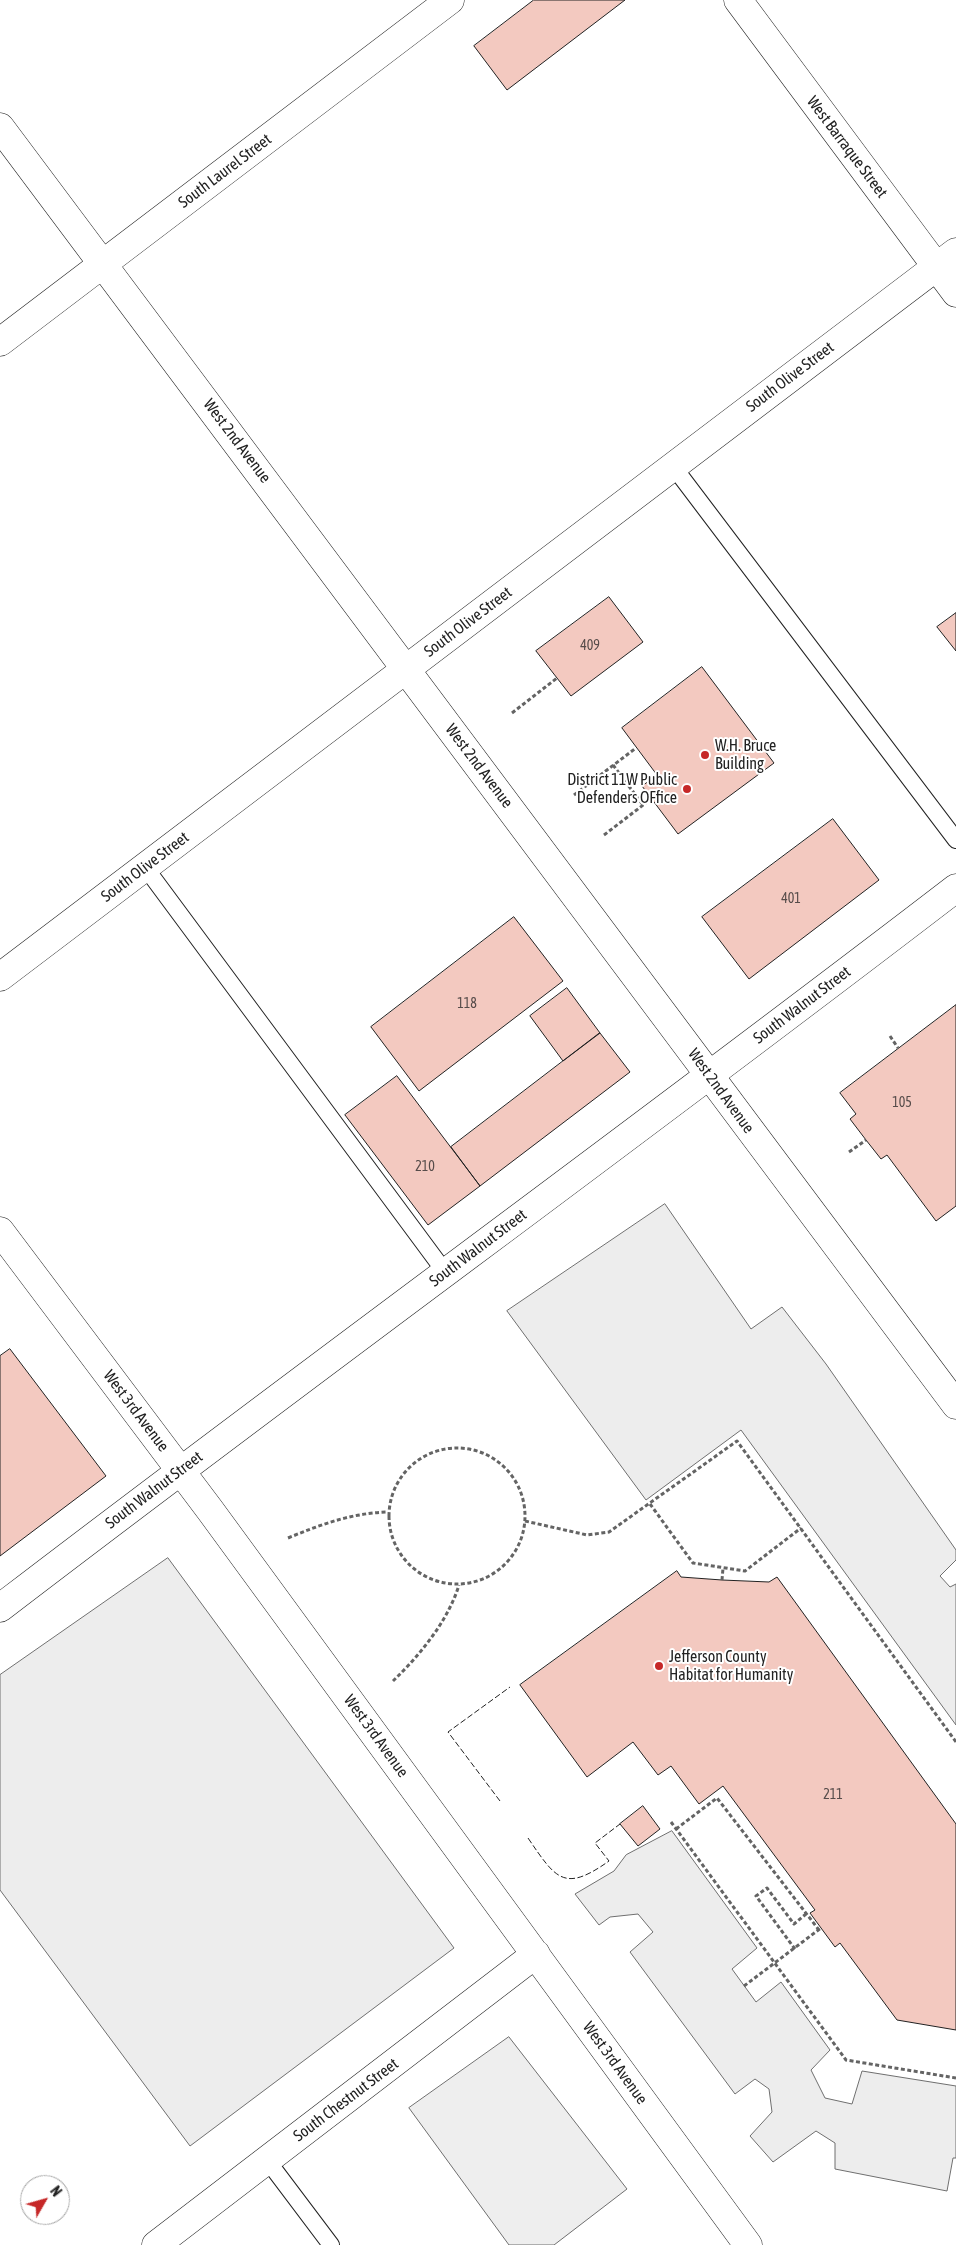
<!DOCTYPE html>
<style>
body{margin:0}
#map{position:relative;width:956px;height:2245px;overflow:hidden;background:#fff;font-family:"Asap Condensed",sans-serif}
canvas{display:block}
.north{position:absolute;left:20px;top:2175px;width:50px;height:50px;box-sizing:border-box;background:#fff;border:1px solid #a7a7a7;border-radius:50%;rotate:52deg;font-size:14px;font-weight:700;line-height:20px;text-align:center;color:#222}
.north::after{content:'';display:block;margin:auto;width:18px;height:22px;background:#c62828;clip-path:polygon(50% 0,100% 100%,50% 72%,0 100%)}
</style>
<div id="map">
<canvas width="956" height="2245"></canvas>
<div class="north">N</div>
</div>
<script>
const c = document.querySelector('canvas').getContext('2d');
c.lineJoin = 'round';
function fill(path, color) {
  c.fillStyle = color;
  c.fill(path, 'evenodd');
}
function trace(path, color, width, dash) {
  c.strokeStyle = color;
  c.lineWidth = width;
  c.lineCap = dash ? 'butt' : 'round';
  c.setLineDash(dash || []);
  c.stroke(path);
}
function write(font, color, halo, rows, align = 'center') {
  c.font = font + ' "Asap Condensed",sans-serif';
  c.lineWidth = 4;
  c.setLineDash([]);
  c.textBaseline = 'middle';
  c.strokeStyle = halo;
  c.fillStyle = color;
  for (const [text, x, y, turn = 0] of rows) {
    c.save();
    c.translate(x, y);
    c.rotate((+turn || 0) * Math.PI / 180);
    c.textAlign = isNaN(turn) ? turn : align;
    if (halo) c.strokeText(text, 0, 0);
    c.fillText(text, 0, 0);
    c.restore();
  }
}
const green = new Path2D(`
 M509 2037 627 2189 554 2245H509L409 2108Z`);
const parking = new Path2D(`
 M665 1204 751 1329 782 1307 826 1364 956 1550V1560L940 1576 950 1587 956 1584V1725L741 1430 646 1500 507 1311Z
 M168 1558 454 1948 190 2146 0 1890V1675Z
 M672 1831 757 1948 732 1969 756 2002 781 1982 830 2050 811 2070 825 2098 852 2104 862 2071 956 2086V2158H953L947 2191 835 2169V2143L816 2131 773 2162 750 2136 772 2112 769 2089 755 2079 735 2094 630 1952 653 1932 638 1914 610 1917 599 1925 575 1894 614 1871 626 1855Z`);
const building = new Path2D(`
 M534 0H625L507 90 474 46Z
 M609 597 643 642 571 696 536 651Z
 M956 613V651L937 627Z
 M702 667 774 763 678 834 642 786 657 775 622 728Z
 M833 819 879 880 749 979 702 917Z
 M514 917 563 981 419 1091 371 1027Z
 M567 988 600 1033 563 1061 530 1016Z
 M956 1005V1206L936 1221 887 1155 881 1159 866 1140 850 1119 856 1114 840 1093Z
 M600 1033 630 1072 480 1186 451 1147Z
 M397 1076 480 1186 428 1225 345 1115Z
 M10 1349 106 1476 0 1556V1356Z
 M677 1571 681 1577 722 1580 769 1582 777 1577 956 1824V2030L897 2020 840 1943 835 1947 810 1913 815 1910 723 1786 699 1804 671 1766 658 1775 633 1742 587 1777 520 1685Z
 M643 1806 660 1829 638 1846 620 1824Z`);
const path = new Path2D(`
 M512 713 557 678
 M613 765 643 805
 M574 795 636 748
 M604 835 651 799
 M890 1036 898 1048
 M849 1152 866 1140
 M389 1516a68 68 0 1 1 136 0a68 68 0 1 1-136 0Z
 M650 1504 693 1563 745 1571 801 1528
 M525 1521 587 1535 609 1532 737 1441 956 1742
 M288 1538C322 1524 352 1513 388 1512
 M722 1580 723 1568
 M393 1681C420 1655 448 1621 459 1585
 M671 1822 846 2060 956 2078
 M676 1829 717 1798 819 1930
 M795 1949 756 1896 767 1888 794 1924 806 1914
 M744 1986 821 1928`);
const lane = new Path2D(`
 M673 466 956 840
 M145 867 445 1272
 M267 2160 331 2245`);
const street = new Path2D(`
 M738 0 956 293
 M0 127 956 1405
 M0 342 450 0
 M0 977 956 252
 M0 1231 210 1510 748 2245
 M156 2245 536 1954`);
const secondary = new Path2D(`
 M0 1608C317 1365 640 1131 956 888`);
const fence = new Path2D(`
 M500 1801 448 1732 510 1687
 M528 1838C556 1879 564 1893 609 1861L595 1843 620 1824`);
const markers = [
 [705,755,5,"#c62828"],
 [687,789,5,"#c62828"],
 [659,1666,5,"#c62828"]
];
const numberNames = [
 ["409",590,646],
 ["401",791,899],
 ["118",467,1004],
 ["105",902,1103],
 ["210",425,1167],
 ["211",833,1795]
];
const streetNames = [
 ["West Barraque Street",847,147,53],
 ["South Laurel Street",225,171,-37],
 ["South Olive Street",790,377,-37],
 ["West 2nd Avenue",237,441,53],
 ["South Olive Street",468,622,-37],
 ["West 2nd Avenue",479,766,53],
 ["South Olive Street",145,867,-37],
 ["South Walnut Street",802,1005,-37],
 ["West 2nd Avenue",721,1091,54],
 ["South Walnut Street",478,1248,-37],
 ["West 3rd Avenue",136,1411,53],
 ["South Walnut Street",154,1490,-37],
 ["West 3rd Avenue",376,1736,54],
 ["West 3rd Avenue",615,2063,54],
 ["South Chestnut Street",346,2100,-37]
];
const poiNames = [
 ["W.H. Bruce",715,746],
 ["Building",715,764],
 ["District 11W Public",677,780,"right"],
 ["Defenders OFfice",677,798,"right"],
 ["Jefferson County",669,1657],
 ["Habitat for Humanity",669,1675]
];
fill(green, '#eee');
trace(green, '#6f6f6f', 1);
fill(parking, '#ededed');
trace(parking, '#6f6f6f', 1);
fill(building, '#f3c9c0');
trace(building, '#222', 1);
trace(lane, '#222', 18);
trace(street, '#222', 29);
trace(secondary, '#222', 29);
trace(path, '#646464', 3, [4, 2.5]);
trace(lane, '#fff', 16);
trace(street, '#fff', 28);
trace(secondary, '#fff', 28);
trace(fence, '#222', 1, [6, 2.5]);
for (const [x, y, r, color] of markers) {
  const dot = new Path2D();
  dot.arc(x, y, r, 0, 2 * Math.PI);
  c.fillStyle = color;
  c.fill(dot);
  trace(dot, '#fff', 2);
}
write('14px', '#564c4a', null, numberNames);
write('16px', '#222', '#fff', streetNames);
write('16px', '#222', '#fff', poiNames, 'left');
</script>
